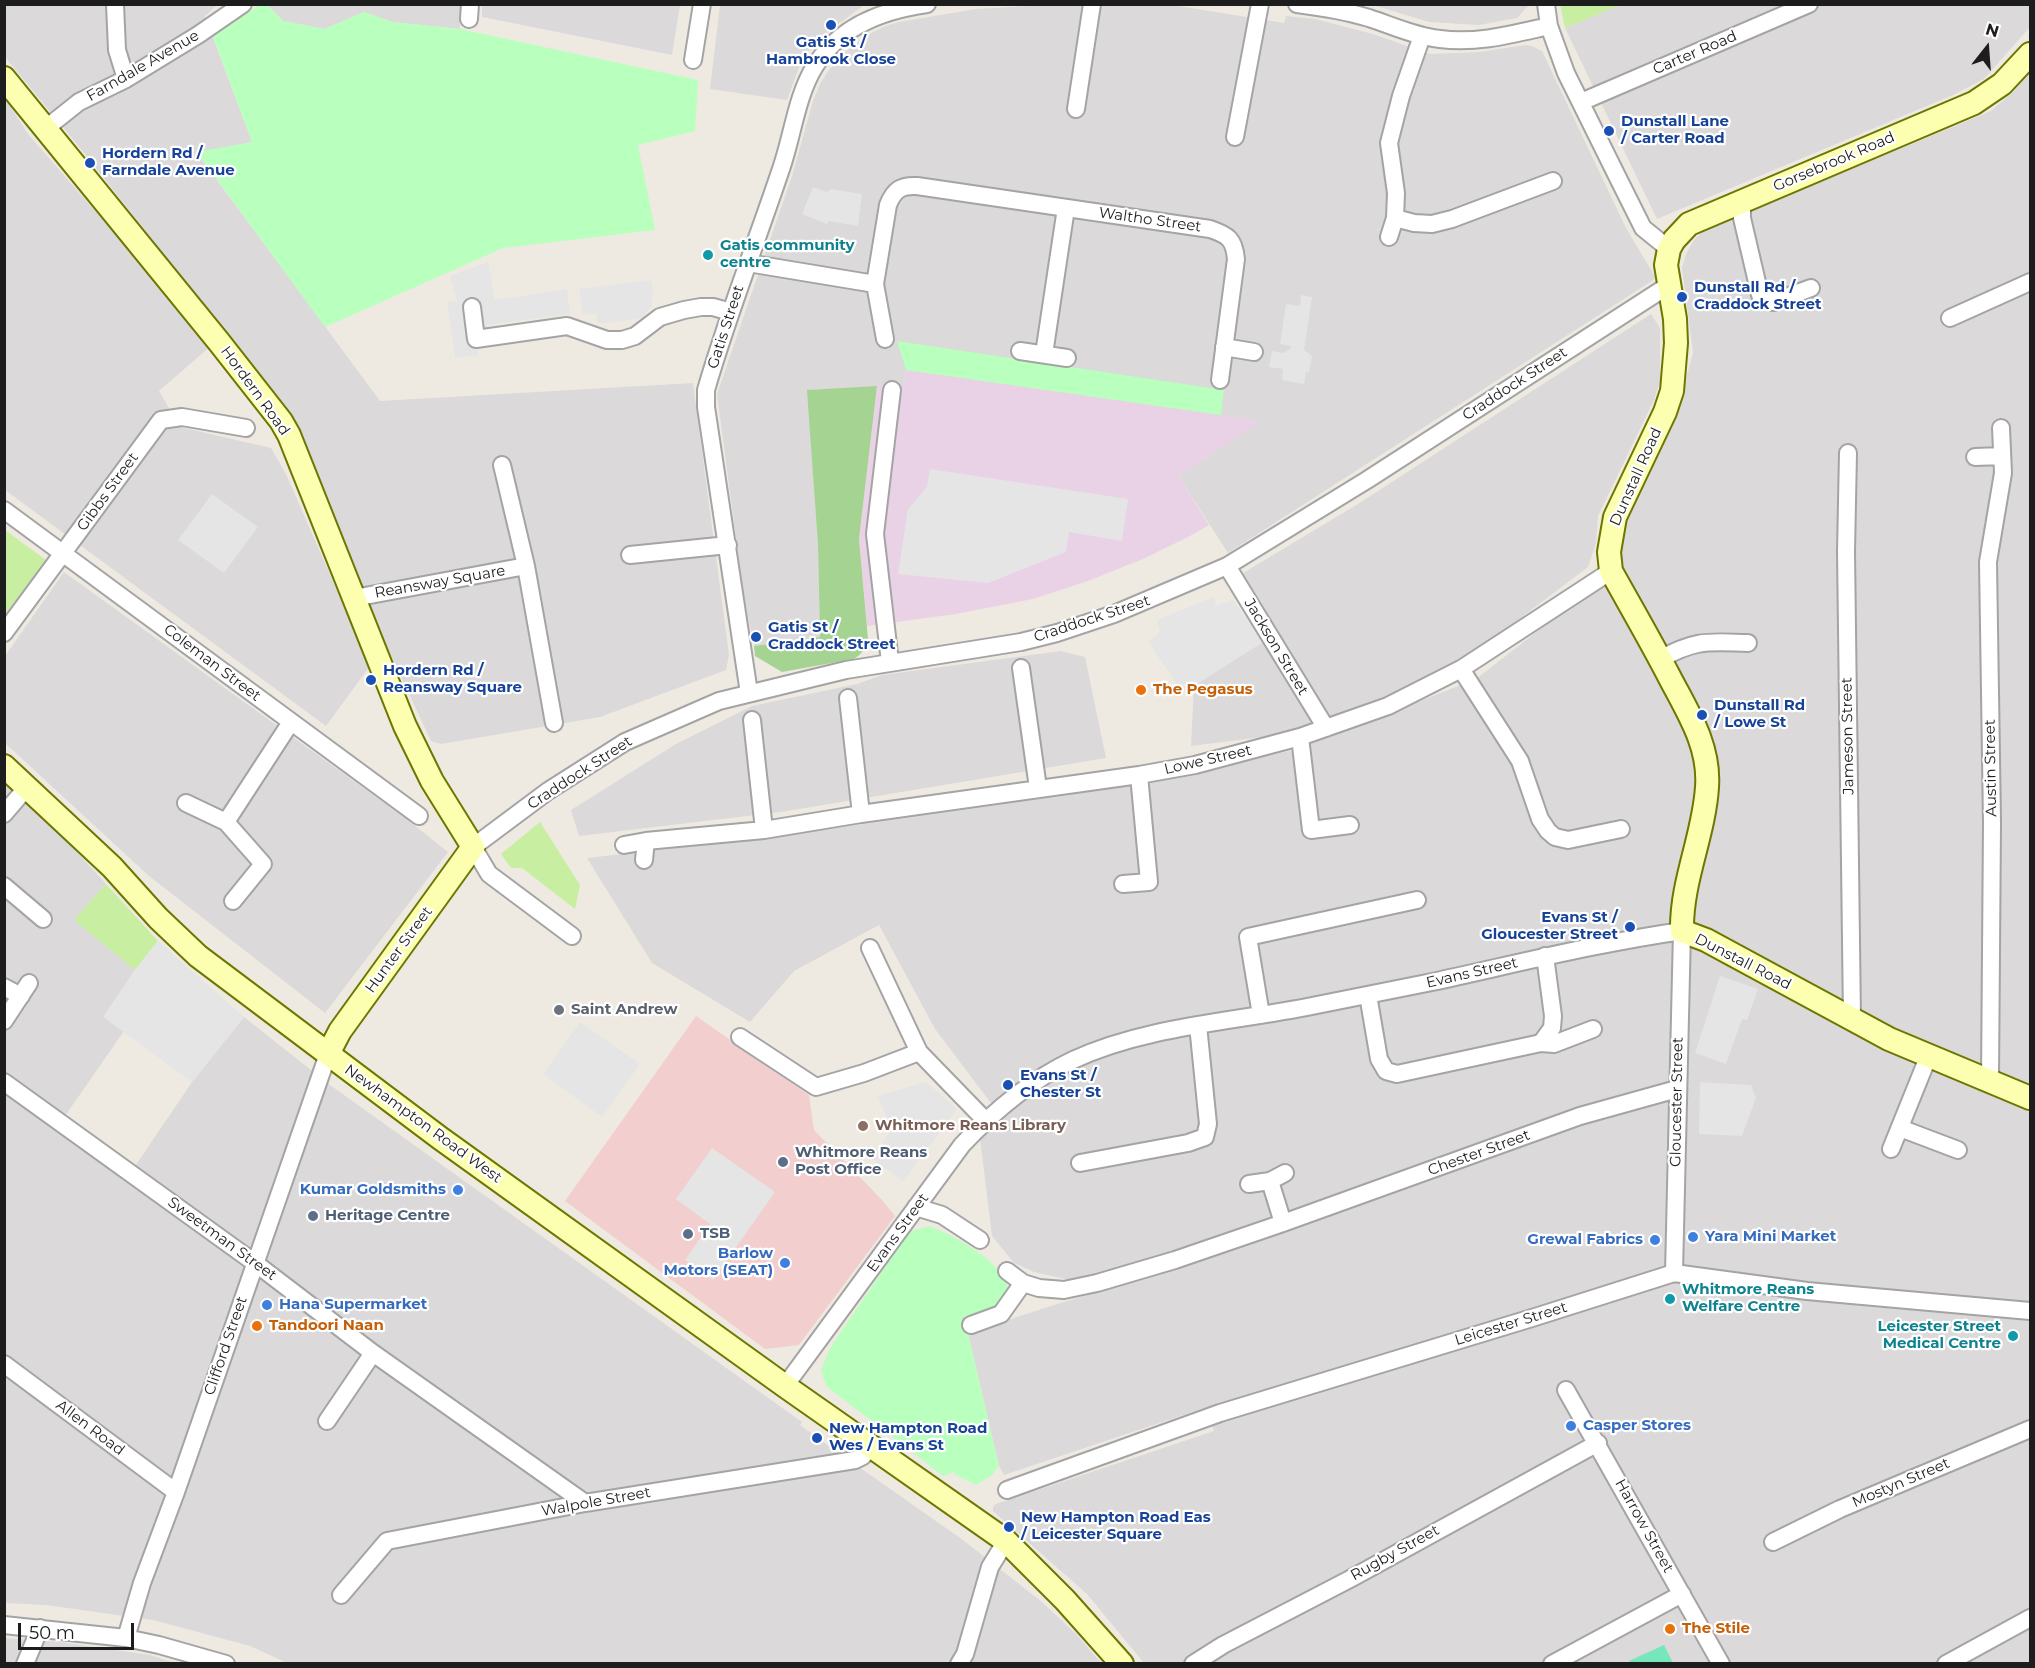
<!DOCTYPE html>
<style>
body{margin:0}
#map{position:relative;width:2035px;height:1668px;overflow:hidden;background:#efeae1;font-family:Montserrat,sans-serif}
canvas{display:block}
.frame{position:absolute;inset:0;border:6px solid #1d1d1d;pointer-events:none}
.north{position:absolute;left:1957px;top:18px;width:60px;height:60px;-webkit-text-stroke:4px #fff;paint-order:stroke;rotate:17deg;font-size:16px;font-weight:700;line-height:24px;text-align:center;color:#1d1d1d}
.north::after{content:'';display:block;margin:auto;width:21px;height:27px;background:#1d1d1d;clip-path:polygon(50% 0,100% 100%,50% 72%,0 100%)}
.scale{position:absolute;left:18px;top:1623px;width:116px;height:27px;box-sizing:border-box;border:3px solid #1d1d1d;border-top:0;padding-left:8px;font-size:18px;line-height:21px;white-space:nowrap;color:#1d1d1d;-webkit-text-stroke:4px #fff;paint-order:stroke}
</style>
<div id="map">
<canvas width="2035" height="1668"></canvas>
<div class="frame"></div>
<div class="north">N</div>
<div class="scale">50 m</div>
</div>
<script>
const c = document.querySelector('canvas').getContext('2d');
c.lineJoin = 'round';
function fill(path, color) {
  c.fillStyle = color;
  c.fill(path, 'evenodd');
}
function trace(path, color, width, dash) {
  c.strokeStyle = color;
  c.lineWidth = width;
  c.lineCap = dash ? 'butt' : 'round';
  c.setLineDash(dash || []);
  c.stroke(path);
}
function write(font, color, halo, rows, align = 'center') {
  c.font = font + ' Montserrat,sans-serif';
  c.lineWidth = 4.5;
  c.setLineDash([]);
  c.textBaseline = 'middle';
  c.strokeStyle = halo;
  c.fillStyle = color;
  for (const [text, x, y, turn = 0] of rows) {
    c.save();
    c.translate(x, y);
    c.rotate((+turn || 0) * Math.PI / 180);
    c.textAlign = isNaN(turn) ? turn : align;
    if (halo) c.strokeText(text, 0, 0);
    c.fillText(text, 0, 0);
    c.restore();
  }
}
const residential = new Path2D(`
 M4 5H217L205 16 252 142 197 153 380 401 693 383 729 655 726 670 600 717 441 744 431 741 361 591 287 410 80 148 5 57Z
 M267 5H461L460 29 392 22 364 12 325 29 283 21Z
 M482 5V4L680 5 672 55 482 17Z
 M720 5V4L864 5 821 37 802 59 787 100 710 89Z
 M1046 5H1172L1284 23 1286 16 1315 19 1373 34 1430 54 1479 52 1525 45 1532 46 1542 51 1626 228 1654 275 1655 279 1228 553 1179 477 1259 421 906 370 904 385 808 390 818 545 820 637 754 646 744 599 717 394 792 176 813 101 820 84 828 71 844 53 865 36 885 26 899 22 976 9Z
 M1373 5 1529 4V5L1517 18 1479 25 1429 22Z
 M1620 5H2030V27L1984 79 1953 95 1657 219 1565 28Z
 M2030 73V1663H1144L1087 1594 993 1511V1507L996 1504 1214 1431 1207 1407 1004 1475 999 1466 968 1333 1057 1304 1163 1274 1157 1256 1112 1271 1070 1280 1034 1272 1014 1263 992 1236 980 1138 1000 1115 935 1029 879 925 794 971 750 1022 652 963 587 858 765 838 1069 795 1295 750 1476 679 1598 584 1681 396 1693 353 1682 268 1686 254 1694 240 1703 231 1991 111 2014 91Z
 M4 97 28 134 212 345 159 391 180 427 271 448 286 474 370 666 326 726 5 490Z
 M1651 314 1660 328V381L1654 400 1598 516 1596 543 1588 567 1453 669 1294 733 1191 746 1194 685 1279 632 1243 573 1358 504Z
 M64 572 405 818 448 852 325 1013 149 876 5 743V656Z
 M1061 651 1085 657 1106 758 781 812 579 836 571 810 676 744 752 706 857 684 882 675Z
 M4 783 28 802 67 841 106 884 74 920 135 970 104 1016 124 1031 56 1129 125 1181 192 1082 244 1017 330 1085 802 1422 800 1425 819 1439 963 1540 1042 1602 1077 1635 1101 1663H287L250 1646 153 1620 46 1605 5 1603Z
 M4 1638 60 1642 150 1655 174 1663H5Z`);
const commercial = new Path2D(`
 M696 1016 809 1095 814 1130 882 1200 895 1216 799 1345 765 1349 565 1201Z`);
const industrial = new Path2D(`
 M906 370 936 374 1261 421 1179 477 1209 525 1190 536 1143 559 1088 581 1033 599 956 614 867 626 859 539 877 386 904 385Z`);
const grass = new Path2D(`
 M1560 4H1620V5L1565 28Z
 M5 530 46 560 5 614Z
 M540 822 580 885 575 909 522 868H511L501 854Z
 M106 884 158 941 135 970 74 920Z`);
const forest = new Path2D(`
 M877 386 859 539 868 639C865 649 862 654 854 659L782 672 755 656 754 646 820 637 818 545 807 390Z`);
const park = new Path2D(`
 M260 5H267L283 21 325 29 364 12 392 22 460 29 698 80 695 131 638 145 655 230 503 248 325 327 197 152 252 142 212 34Z
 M897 341 1224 390 1221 415 906 370Z
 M930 1226C956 1237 999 1259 1008 1287L997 1308 964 1317 999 1466 991 1476 976 1485 954 1474 956 1471 943 1476 826 1386 821 1370 830 1348 910 1231Z`);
const pitch = new Path2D(`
 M1664 1645 1673 1663H1630L1629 1661Z`);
const parking = new Path2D(`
 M813 187 827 192 831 189 862 194 858 226 828 221 827 224 802 214Z
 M488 262 495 300 567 289 570 314 487 325 490 345 477 347 478 355 455 358 447 302 457 300 450 276Z
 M651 280 653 289 651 307 642 318 598 324 596 313 583 315 579 289Z
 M1301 295 1312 297 1304 350 1312 356 1309 373 1306 372 1304 384 1282 380 1283 369 1269 367 1272 351 1284 353 1290 349 1291 346 1280 344 1286 304 1300 306Z
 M930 469 1128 499 1122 541 1069 532 1066 552 988 583 898 574 908 509 927 487Z
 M212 494 258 527 224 573 178 540Z
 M1214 597 1216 606 1233 600 1263 642 1183 693 1148 642 1160 632 1157 620Z
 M158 941 244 1017 192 1082 103 1017 135 970Z
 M1720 976 1758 989 1747 1020 1742 1019 1726 1064 1695 1053Z
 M580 1022 640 1064 602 1117 543 1074Z
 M926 1082 957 1109 903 1181 872 1159 892 1128 877 1096Z
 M1700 1082 1751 1085 1756 1098 1742 1136 1699 1134Z
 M712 1148 775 1192 713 1280 685 1260 710 1224 676 1199Z`);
const street = new Path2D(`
 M115 4 117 50 126 79
 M1297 4C1321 7 1346 11 1369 18 1393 26 1415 36 1440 39 1477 44 1513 34 1549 26
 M1546 4 1549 26 1566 73 1618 178 1643 228 1669 249
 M469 19 470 4
 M693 60 702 4
 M1581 102 1809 4
 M1076 109 1092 4
 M45 129 79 102 126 79 198 35 243 4
 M1235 137 1260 4
 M1742 201V218L1760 295 1773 302 1811 288
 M1395 218 1414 223 1432 224 1452 219 1553 181
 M1389 237 1395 218 1396 193 1389 143 1401 96 1422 36
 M748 263 875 284
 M472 307 476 339 567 326 607 340H622L635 336 660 317 684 310 701 307H713L731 312
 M1950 318 2030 282
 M885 339 875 284 888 205C894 190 901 185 917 186L1210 229C1228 235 1234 239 1236 259L1220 380
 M1224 347 1254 352
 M1020 351 1067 358
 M1044 354 1066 208
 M1848 453 1846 551 1852 1019
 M1975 457 2002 456
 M502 465 526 566 554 723
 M4 510 419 816
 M630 555 728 545
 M1227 566 1326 728
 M354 598 526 566
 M4 633 161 420 182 417 246 428
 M1660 659C1697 639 1707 642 1748 643
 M890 662 875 534 892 390
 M1021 668 1038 788
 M1461 669 1520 761 1540 819 1548 831 1555 837 1568 840 1621 829
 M749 693 706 407V390C728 314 757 241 782 166 793 133 797 95 815 66 839 27 883 10 927 4
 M848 698 861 814
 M752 720 764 830
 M1300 737 1311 830 1350 825
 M186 803 226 822 263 864 233 901
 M4 814 28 786
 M226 822 291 722
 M624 845 646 841 764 830 861 814 1139 775 1195 765 1300 737 1388 706 1461 669 1611 571
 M644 860 646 841
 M1123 884 1149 882 1139 775
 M4 886 43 919
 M572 936 489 874 473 847 548 791 625 742 719 701 846 670 1021 642 1057 633 1114 614 1227 566 1367 480 1669 285
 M870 948 919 1052 985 1120
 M1545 956 1553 1016 1552 1028 1541 1043 1554 1044 1593 1029
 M4 987 21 996
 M1368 995 1379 1059 1386 1071 1397 1074 1541 1043
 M1261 1015 1248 937 1417 900
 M4 1021 29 983
 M740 1037 816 1087 864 1073 919 1052
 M1990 1080 1992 823 1988 562 2003 473 2001 428
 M4 1082 255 1263 373 1353 585 1503
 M1900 1128 1958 1150
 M1891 1149 1929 1055
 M1080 1163 1188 1143 1205 1137 1208 1124 1198 1025
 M1270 1181 1283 1223
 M1249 1184 1270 1181 1285 1173
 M916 1207 942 1215 980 1240
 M1007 1271 1023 1283 1039 1288 1064 1290 1097 1283 1175 1260 1283 1223 1580 1116 1677 1089
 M971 1325 1001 1314 1023 1283
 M4 1364 176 1492
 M785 1386 962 1145C993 1112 1031 1080 1073 1060 1147 1026 1233 1022 1312 1006 1352 998 1392 990 1432 982 1515 964 1598 943 1682 931L1674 1273
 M1566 1390 1721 1664
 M327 1421 373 1353
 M1007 1490 1220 1413 1532 1318 1674 1273 1807 1291 2030 1311
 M1773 1542 1840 1509 2030 1429
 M341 1595 387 1541 585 1503 855 1460 863 1456 870 1446
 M4 1625 126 1638 159 1645 226 1664
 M126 1638 142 1583 176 1492 328 1054
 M25 1664 40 1628
 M959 1664 965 1654 990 1567 1006 1541
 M1193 1664 1223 1645 1350 1579 1598 1443
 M1552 1664 1682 1594
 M1946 1664 2030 1618`);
const secondary = new Path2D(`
 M2030 54 2002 84 1974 103 1689 224 1674 240 1669 249 1666 265 1675 319 1676 343 1672 391 1665 412 1615 517 1609 552 1611 571C1631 607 1652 643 1671 680 1689 714 1710 747 1707 787 1704 836 1681 881 1682 931L1706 940 1889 1039 2030 1098
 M4 78 219 342 281 421 289 435 405 726 432 781 473 847 340 1031 328 1054
 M4 766 112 867 158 918 198 956 440 1138 785 1386 1006 1541 1065 1600 1122 1664`);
const markers = [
 [831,25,6,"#1a4fb4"],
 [1609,131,6,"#1a4fb4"],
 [90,163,6,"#1a4fb4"],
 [708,255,6,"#0f9aa8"],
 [1682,297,6,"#1a4fb4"],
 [756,637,6,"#1a4fb4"],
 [371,680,6,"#1a4fb4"],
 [1141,690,6,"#e8710a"],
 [1702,715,6,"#1a4fb4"],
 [1630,927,6,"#1a4fb4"],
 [559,1010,6,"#6b7280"],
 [1008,1085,6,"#1a4fb4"],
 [863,1126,6,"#8d6e63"],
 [783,1162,6,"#5c6f8a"],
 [458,1190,6,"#3f7fe0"],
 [313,1216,6,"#5c6f8a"],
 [688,1234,6,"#5c6f8a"],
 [1693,1237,6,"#3f7fe0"],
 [1655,1240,6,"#3f7fe0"],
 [785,1263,6,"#3f7fe0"],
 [1670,1299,6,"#0f9aa8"],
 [267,1305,6,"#3f7fe0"],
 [257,1326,6,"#e8710a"],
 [2013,1336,6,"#0f9aa8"],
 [1571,1426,6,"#3f7fe0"],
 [817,1438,6,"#1a4fb4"],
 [1009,1527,6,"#1a4fb4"],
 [1670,1629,6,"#e8710a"]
];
const transitNames = [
 ["Gatis St /",831,43,"center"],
 ["Hambrook Close",831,60,"center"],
 ["Dunstall Lane",1621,122],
 ["/ Carter Road",1621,139],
 ["Hordern Rd /",102,154],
 ["Farndale Avenue",102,171],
 ["Dunstall Rd /",1694,288],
 ["Craddock Street",1694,305],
 ["Gatis St /",768,628],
 ["Craddock Street",768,645],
 ["Hordern Rd /",383,671],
 ["Reansway Square",383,688],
 ["Dunstall Rd",1714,706],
 ["/ Lowe St",1714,723],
 ["Evans St /",1618,918,"right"],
 ["Gloucester Street",1618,935,"right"],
 ["Evans St /",1020,1076],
 ["Chester St",1020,1093],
 ["New Hampton Road",829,1429],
 ["Wes / Evans St",829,1446],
 ["New Hampton Road Eas",1021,1518],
 ["/ Leicester Square",1021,1535]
];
const streetNames = [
 ["Carter Road",1695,53,-23],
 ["Farndale Avenue",143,66,-30],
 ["Gorsebrook Road",1834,162,-23],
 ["Waltho Street",1150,220,8],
 ["Gatis Street",726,327,-72],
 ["Craddock Street",1515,384,-33],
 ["Hordern Road",255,391,54],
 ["Dunstall Road",1636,477,-66],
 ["Gibbs Street",108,492,-54],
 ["Reansway Square",440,582,-10],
 ["Craddock Street",1092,619,-18],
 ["Jackson Street",1276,647,59],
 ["Coleman Street",212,663,37],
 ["Jameson Street",1848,736,-91],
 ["Lowe Street",1208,760,-13],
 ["Austin Street",1991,768,-91],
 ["Craddock Street",580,773,-33],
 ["Hunter Street",399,950,-54],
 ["Dunstall Road",1743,962,27],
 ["Evans Street",1472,973,-13],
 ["Gloucester Street",1677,1102,-89],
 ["Newhampton Road West",423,1124,36],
 ["Chester Street",1479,1153,-20],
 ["Evans Street",898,1233,-54],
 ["Sweetman Street",222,1239,36],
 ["Leicester Street",1511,1324,-17],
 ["Clifford Street",226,1346,-71],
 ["Allen Road",90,1428,37],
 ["Mostyn Street",1901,1483,-23],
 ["Walpole Street",596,1502,-10],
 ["Harrow Street",1644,1526,61],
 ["Rugby Street",1395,1553,-29]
];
const cultureNames = [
 ["Gatis community",720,246],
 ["centre",720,263],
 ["Whitmore Reans",1682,1290],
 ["Welfare Centre",1682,1307],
 ["Leicester Street",2001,1327,"right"],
 ["Medical Centre",2001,1344,"right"]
];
const foodNames = [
 ["The Pegasus",1153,690],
 ["Tandoori Naan",269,1326],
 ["The Stile",1682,1629]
];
const worshipNames = [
 ["Saint Andrew",571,1010]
];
const educationNames = [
 ["Whitmore Reans Library",875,1126]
];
const serviceNames = [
 ["Whitmore Reans",795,1153],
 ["Post Office",795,1170],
 ["Heritage Centre",325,1216],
 ["TSB",700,1234]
];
const shopNames = [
 ["Kumar Goldsmiths",446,1190],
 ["Yara Mini Market",1705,1237,"left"],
 ["Grewal Fabrics",1643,1240],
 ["Barlow",773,1254],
 ["Motors (SEAT)",773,1271],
 ["Hana Supermarket",279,1305,"left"],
 ["Casper Stores",1583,1426,"left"]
];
fill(residential, '#dbd9da');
fill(commercial, '#f2cfce');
fill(industrial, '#e9d2e5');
fill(grass, '#c8efa1');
fill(forest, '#a5d391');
fill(park, '#b9ffbd');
fill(pitch, '#76e7ba');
fill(parking, '#e5e5e5');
trace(street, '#a4a4a4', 20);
trace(secondary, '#6c7700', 26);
trace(street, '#fff', 16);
trace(secondary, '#fcffaf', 22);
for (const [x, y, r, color] of markers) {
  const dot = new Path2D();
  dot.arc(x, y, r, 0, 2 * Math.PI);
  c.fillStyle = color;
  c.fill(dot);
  trace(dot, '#fff', 2);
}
write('bold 15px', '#164399', '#fff', transitNames, 'left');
write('15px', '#1d1d1d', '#fff', streetNames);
write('bold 15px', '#0d838f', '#fff', cultureNames, 'left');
write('bold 15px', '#c56008', '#fff', foodNames, 'left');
write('bold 15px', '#5b616d', '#fff', worshipNames, 'left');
write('bold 15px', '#785e54', '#fff', educationNames, 'left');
write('bold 15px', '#4e5e75', '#fff', serviceNames, 'left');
write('bold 15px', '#366cbe', '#fff', shopNames, 'right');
</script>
